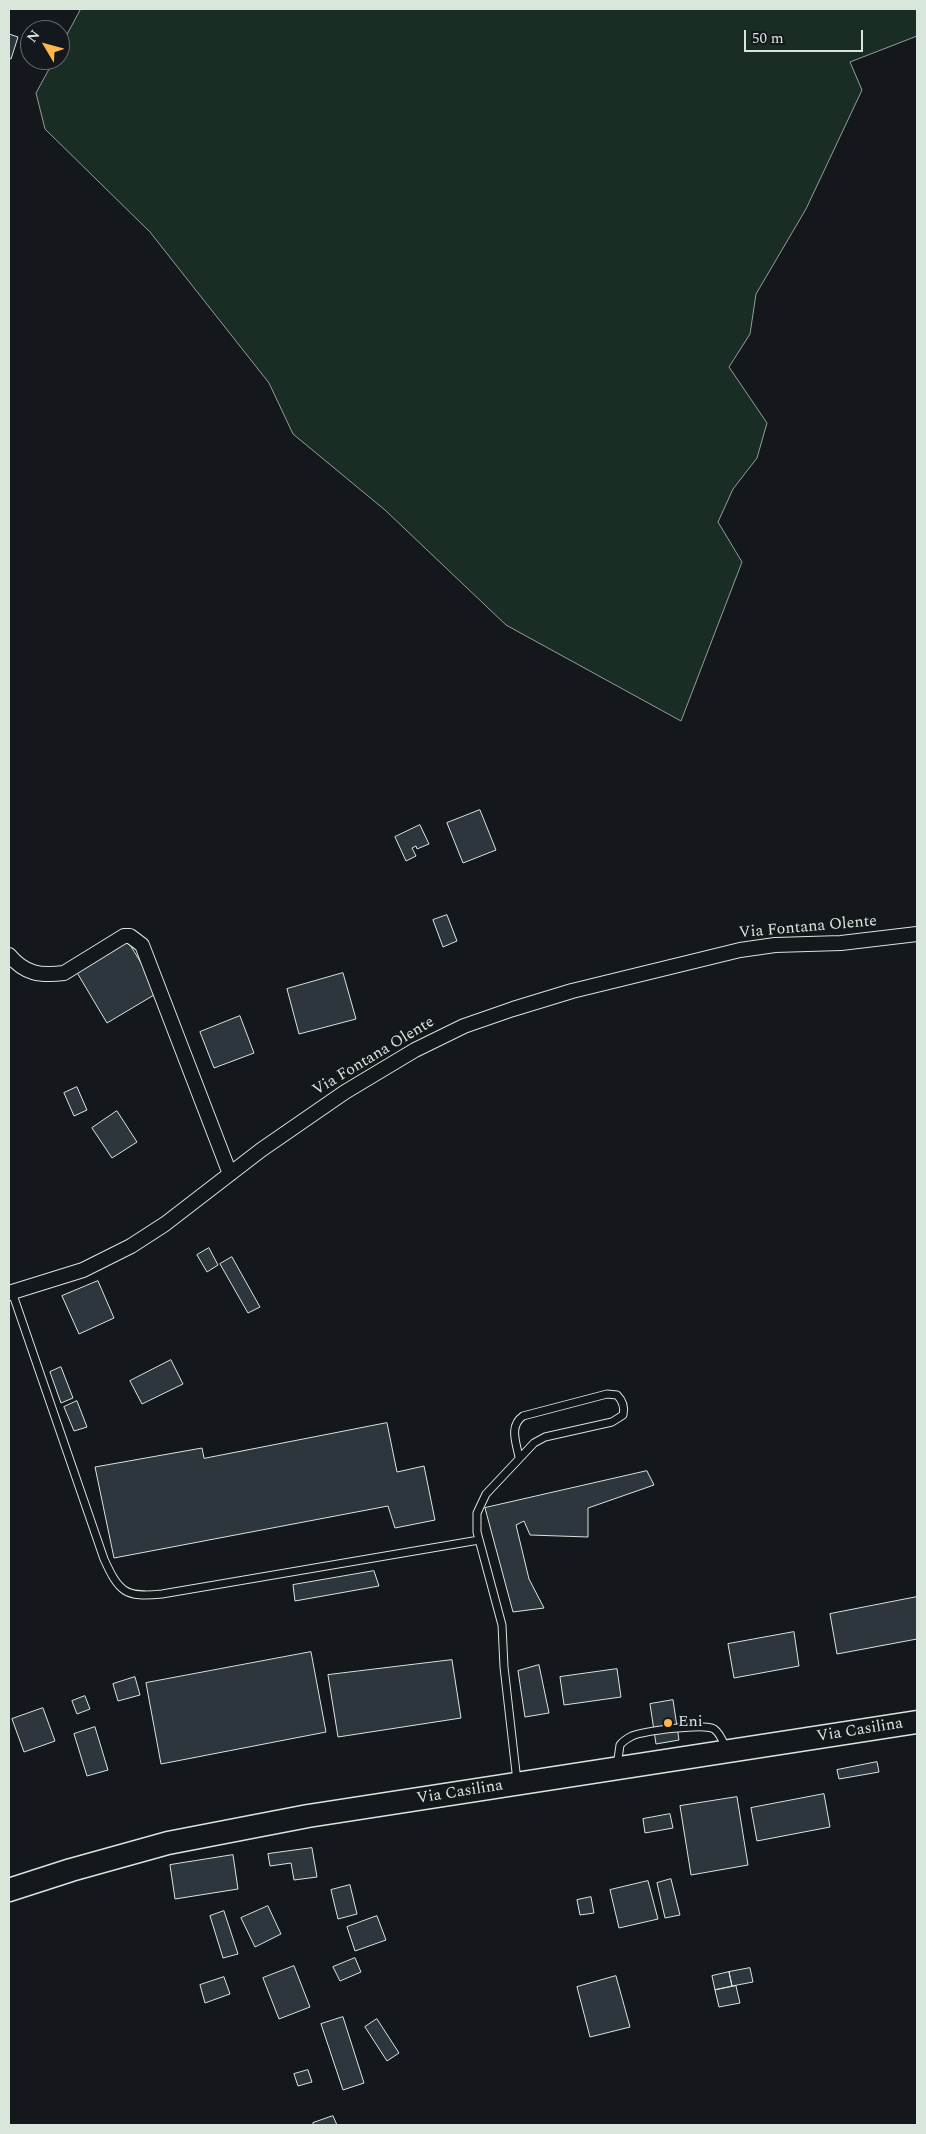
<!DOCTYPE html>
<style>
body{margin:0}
#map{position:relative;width:926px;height:2134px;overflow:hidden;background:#14181c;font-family:Spectral,serif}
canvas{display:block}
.frame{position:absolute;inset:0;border:10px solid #d8e6dc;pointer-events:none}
.north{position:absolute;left:20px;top:20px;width:50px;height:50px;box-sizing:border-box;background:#14181c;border:1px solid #626a69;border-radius:50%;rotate:307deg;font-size:14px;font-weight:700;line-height:20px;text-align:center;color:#d8e6dc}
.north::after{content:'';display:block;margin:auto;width:18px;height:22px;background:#ffb74d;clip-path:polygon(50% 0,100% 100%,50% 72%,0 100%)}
.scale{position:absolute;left:744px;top:30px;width:119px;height:22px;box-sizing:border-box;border:2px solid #d8e6dc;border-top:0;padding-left:6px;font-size:15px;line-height:18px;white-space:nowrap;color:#d8e6dc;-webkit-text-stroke:4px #14181c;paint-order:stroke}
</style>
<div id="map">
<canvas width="926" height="2134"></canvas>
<div class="frame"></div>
<div class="north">N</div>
<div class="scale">50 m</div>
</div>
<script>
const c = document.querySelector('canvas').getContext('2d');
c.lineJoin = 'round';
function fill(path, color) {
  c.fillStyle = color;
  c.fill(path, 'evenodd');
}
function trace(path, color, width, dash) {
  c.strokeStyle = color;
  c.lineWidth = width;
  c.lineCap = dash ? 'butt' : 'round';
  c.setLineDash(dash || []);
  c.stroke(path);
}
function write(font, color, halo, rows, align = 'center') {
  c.font = font + ' Spectral,serif';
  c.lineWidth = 4;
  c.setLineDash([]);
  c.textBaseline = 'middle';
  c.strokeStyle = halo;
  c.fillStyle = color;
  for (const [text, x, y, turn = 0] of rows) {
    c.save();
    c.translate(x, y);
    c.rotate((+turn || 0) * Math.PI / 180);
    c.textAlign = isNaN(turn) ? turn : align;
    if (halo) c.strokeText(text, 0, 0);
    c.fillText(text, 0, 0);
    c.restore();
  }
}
const green = new Path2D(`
 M81 9H917V36L850 62 862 90 806 209 756 294 750 334 729 367 767 423 757 458 733 489 718 522 742 562 681 721 506 625 385 510 293 434 269 383 150 232 45 129 36 93 54 60H60V48Z`);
const building = new Path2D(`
 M9 34 18 37 11 59 9 58Z
 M480 810 496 850 463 863 447 823Z
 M420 825 429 844 417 849 416 846 412 848 416 856 406 861 395 837Z
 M447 915 457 941 443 947 433 920Z
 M127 940 159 992 107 1023 76 971Z
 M343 973 356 1019 299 1034 287 989Z
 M240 1016 254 1053 214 1068 200 1032Z
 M77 1087 87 1110 74 1116 64 1093Z
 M117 1111 137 1142 112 1158 92 1128Z
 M209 1248 218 1265 207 1272 197 1255Z
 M232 1257 260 1307 248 1313 220 1264Z
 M98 1281 114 1318 79 1334 62 1296Z
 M171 1360 183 1384 142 1404 130 1381Z
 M61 1367 73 1398 61 1403 50 1372Z
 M77 1401 87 1427 74 1431 64 1407Z
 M387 1423 397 1472 424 1466 435 1520 395 1528 388 1506 114 1558 95 1467 202 1448 204 1458Z
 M647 1471 654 1485 588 1508V1537L530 1535 524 1521 516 1525 529 1579 544 1608 513 1612 485 1508Z
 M374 1571 379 1586 295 1601 293 1585Z
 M917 1597V1639L837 1654 830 1614Z
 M794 1632 799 1666 734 1678 728 1644Z
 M311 1652 326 1732 161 1764 146 1683Z
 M452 1660 461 1718 338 1737 328 1675Z
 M539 1665 549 1713 525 1717 518 1671Z
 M617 1669 621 1697 564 1705 560 1677Z
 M135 1677 140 1695 118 1701 113 1684Z
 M85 1696 90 1709 77 1714 72 1701Z
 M673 1700 679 1740 656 1744 650 1704Z
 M43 1708 55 1741 24 1752 12 1719Z
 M95 1727 108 1770 87 1776 74 1734Z
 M877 1762 879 1772 839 1779 837 1770Z
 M824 1794 830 1827 757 1841 751 1808Z
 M737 1797 748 1865 691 1875 680 1806Z
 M670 1814 673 1828 645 1833 643 1819Z
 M312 1848 317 1877 294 1880 291 1863 270 1866 268 1854Z
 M233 1855 238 1889 175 1899 170 1865Z
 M671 1879 680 1915 665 1918 657 1883Z
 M648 1881 658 1919 619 1928 610 1890Z
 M350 1885 357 1914 338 1919 331 1890Z
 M591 1897 594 1913 580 1915 577 1900Z
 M268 1906 281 1934 255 1947 241 1918Z
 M224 1911 238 1954 223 1958 210 1916Z
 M377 1916 386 1940 355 1951 347 1927Z
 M355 1958 361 1972 340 1981 333 1967Z
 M294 1966 310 2007 279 2019 263 1978Z
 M750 1968 753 1982 732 1986 729 1972Z
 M729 1972 732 1986 715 1990 712 1976Z
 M616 1976 630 2027 590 2037 577 1987Z
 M224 1977 230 1994 205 2003 200 1985Z
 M736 1986 740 2003 719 2007 715 1990Z
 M343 2017 364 2083 343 2090 321 2024Z
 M377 2019 399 2053 387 2061 365 2027Z
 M308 2070 312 2082 298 2086 294 2074Z
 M333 2116 337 2125H313V2123Z`);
const service = new Path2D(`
 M12 1292 104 1559C119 1592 125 1598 162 1594L479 1540
 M617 1766 620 1745C623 1741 628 1738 632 1736 644 1731 704 1723 714 1729 721 1734 723 1742 726 1749
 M517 1781 504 1667 502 1625 477 1532V1513L486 1494 534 1443 545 1437 612 1422 623 1415C625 1407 623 1401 617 1395L607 1394 523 1416C509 1426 516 1442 519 1457`);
const minor = new Path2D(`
 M9 955C25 974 40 976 64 973L124 936H130L142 945 230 1174
 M9 1293 83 1270 131 1246 165 1224 261 1150 345 1092 415 1050 464 1026 513 1009 572 991 740 950 775 945 841 943 917 934`);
const primary = new Path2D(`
 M9 1890 71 1870 168 1843 308 1816 917 1722`);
const markers = [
 [668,1723,5,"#ffb74d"]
];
const streetNames = [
 ["Via Fontana Olente",808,928,-5],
 ["Via Fontana Olente",374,1057,-31],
 ["Via Casilina",860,1731,-9],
 ["Via Casilina",460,1793,-9]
];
const poiNames = [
 ["Eni",678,1723]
];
fill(green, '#1a2d24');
trace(green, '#939e99', 1);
fill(building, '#2c363c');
trace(building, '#d8e6dc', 1);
trace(service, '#d8e6dc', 9);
trace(minor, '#d8e6dc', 16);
trace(primary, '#d8e6dc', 25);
trace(service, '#14181c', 7);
trace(minor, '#14181c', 14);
trace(primary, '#14181c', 22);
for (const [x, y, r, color] of markers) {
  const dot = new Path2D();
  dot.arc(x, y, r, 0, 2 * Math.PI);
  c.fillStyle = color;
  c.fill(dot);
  trace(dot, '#14181c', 2);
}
write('16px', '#d8e6dc', '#14181c', streetNames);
write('16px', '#d8e6dc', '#14181c', poiNames, 'left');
</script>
